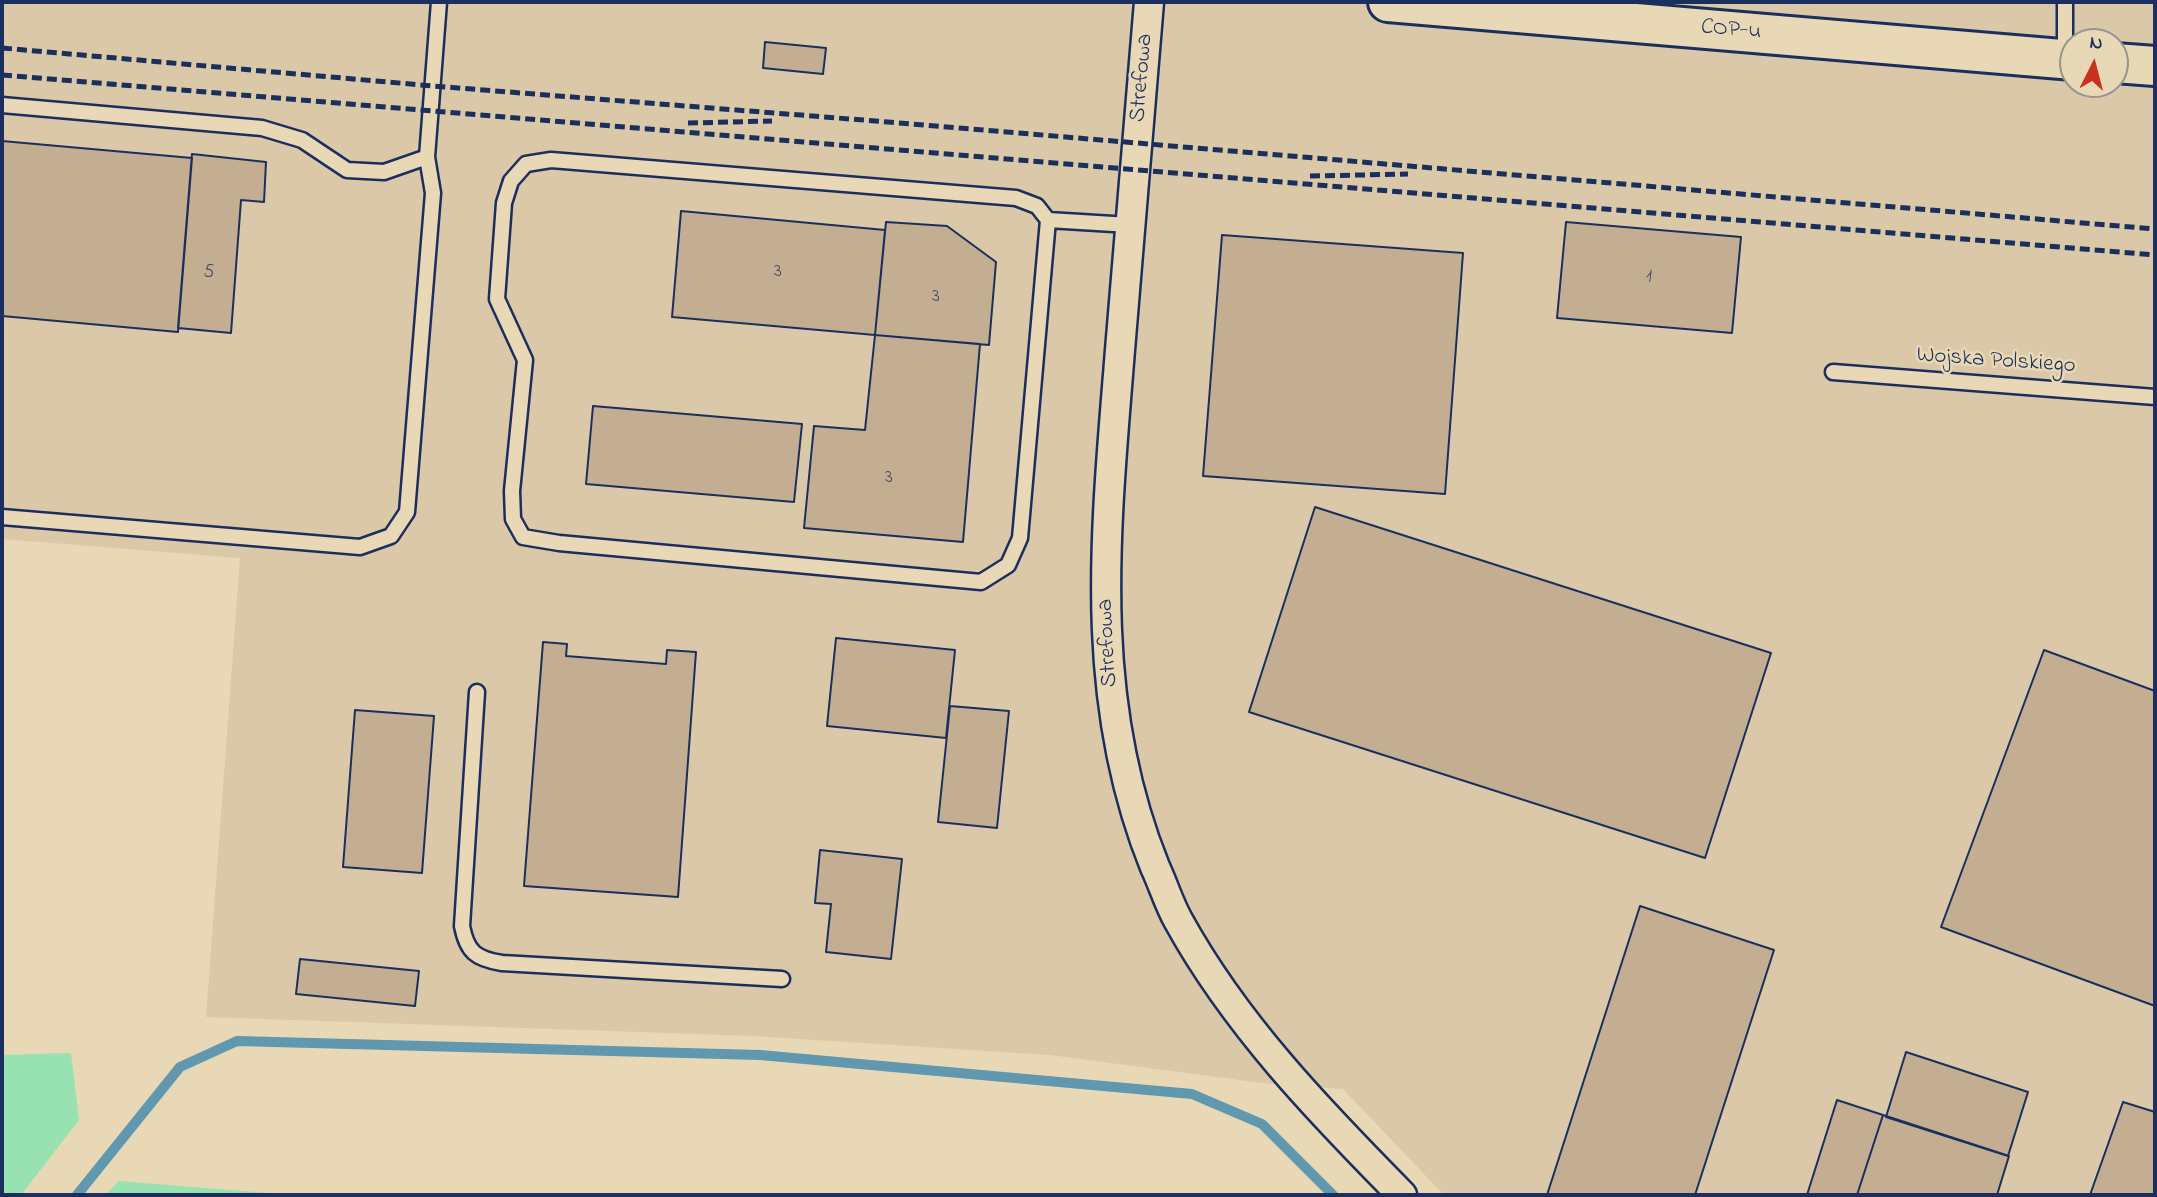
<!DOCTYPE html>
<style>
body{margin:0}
#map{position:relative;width:2157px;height:1197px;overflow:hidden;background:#e9d8b5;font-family:"Indie Flower",sans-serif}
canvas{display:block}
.frame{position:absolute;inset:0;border:4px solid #1b2f5e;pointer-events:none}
.north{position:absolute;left:2059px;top:28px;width:70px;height:70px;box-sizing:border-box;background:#e9d8b5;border:2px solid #979492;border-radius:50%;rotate:6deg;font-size:19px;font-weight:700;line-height:28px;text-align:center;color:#1b2f5e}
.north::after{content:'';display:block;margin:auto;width:24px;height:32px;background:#c8321e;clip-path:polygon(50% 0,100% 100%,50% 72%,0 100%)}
</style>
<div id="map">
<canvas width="2157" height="1197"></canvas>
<div class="frame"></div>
<div class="north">N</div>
</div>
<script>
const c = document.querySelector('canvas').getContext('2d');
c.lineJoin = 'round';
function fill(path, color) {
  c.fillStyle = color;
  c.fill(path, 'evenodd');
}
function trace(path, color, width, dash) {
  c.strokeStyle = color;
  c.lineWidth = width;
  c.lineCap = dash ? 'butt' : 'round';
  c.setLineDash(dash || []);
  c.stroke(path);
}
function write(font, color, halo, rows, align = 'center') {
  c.font = font + ' "Indie Flower",sans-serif';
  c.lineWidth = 5;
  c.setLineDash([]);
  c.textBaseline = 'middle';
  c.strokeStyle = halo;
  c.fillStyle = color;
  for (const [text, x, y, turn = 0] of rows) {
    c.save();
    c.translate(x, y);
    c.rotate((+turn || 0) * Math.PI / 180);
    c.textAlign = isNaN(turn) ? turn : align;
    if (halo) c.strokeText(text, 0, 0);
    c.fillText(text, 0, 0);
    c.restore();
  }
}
const built = new Path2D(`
 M2 2H2155V1195H1444L1343 1089 1262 1083 1050 1055 752 1036 206 1017 240 558 2 539ZM2073 42H2115V84H2073Z`);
const green = new Path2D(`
 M71 1053 79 1120 21 1195H2V1055Z
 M119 1181 293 1195H105Z`);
const stream = new Path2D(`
 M77 1195 180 1067 237 1041 760 1055 1192 1094 1262 1124 1333 1195`);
const building = new Path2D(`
 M765 42 826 48 823 74 763 68Z
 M2 141 192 158 178 332 2 316Z
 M192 154 266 162 264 202 241 200 231 333 178 328Z
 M681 211 885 230 875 335 672 317Z
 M886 222 947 226 996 262 989 345 875 335Z
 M1566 222 1741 237 1732 333 1557 318Z
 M1222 235 1463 253 1445 494 1203 476Z
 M875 335 980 344 963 542 804 528 814 426 865 430Z
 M593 406 802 424 794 502 586 484Z
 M1315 507 1771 653 1705 858 1249 712Z
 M836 638 955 650 946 738 827 726Z
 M543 642 567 644 566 656 666 664 667 650 696 652 678 897 524 886Z
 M2044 650 2155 691V1006L1941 927Z
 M950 706 1009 711 997 828 938 822Z
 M355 710 434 716 422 873 343 867Z
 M820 850 902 859 891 959 826 952 831 904 815 903Z
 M1640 906 1774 950 1695 1195H1547Z
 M300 959 419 971 415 1006 296 994Z
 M1906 1052 2028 1092 2008 1156 1886 1117Z
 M1837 1100 1883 1115 1857 1195H1807Z
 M2123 1102 2155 1112V1195H2090Z
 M1883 1115 2009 1156 1997 1195H1857Z`);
const service = new Path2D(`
 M2065 2V58
 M2 105 262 128 302 140 347 170 384 172 427 157
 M1048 220 1020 538 1008 565 981 582 559 543 523 537 513 519 512 491 525 360 497 299 504 203 511 181 526 164 551 160 1016 198 1037 206 1048 220 1130 225
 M1833 372 2155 397
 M2 517 360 547 391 536 407 512 433 193 427 157 439 2
 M477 692 462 926C467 952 476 959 502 963L782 979`);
const minor = new Path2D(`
 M1149 2C1139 118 1130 234 1120 350 1106 527 1086 697 1155 867 1163 884 1169 904 1178 920 1235 1024 1319 1111 1402 1195`);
const secondary = new Path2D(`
 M1388 2 2073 60
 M2115 63 2155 66`);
const rail = new Path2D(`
 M2 48 433 86 888 122 2155 229
 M2 75 2155 255
 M688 123 772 121
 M1310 176 1408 174`);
const numberNames = [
 ["3",778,273],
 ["5",209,274],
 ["1",1649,278],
 ["3",936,298],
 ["3",889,479]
];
const streetNames = [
 ["COP-u",1731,31,5],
 ["Strefowa",1143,78,-85],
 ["Wojska Polskiego",1996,362,4],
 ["Strefowa",1109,643,-93]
];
fill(built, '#dac8a8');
fill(green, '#98e1b1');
trace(stream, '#5f98af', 10);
fill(building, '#c4ae91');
trace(building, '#1b2f5e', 2);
trace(service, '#1b2f5e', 19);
trace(minor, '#1b2f5e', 33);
trace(secondary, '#1b2f5e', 44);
trace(service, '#e9d8b5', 14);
trace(minor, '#e9d8b5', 28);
trace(secondary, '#e9d8b5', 38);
trace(rail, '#1b2f5e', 5, [10, 5]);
write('19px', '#454f6b', null, numberNames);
write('23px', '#1b2f5e', '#e9d8b5', streetNames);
</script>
